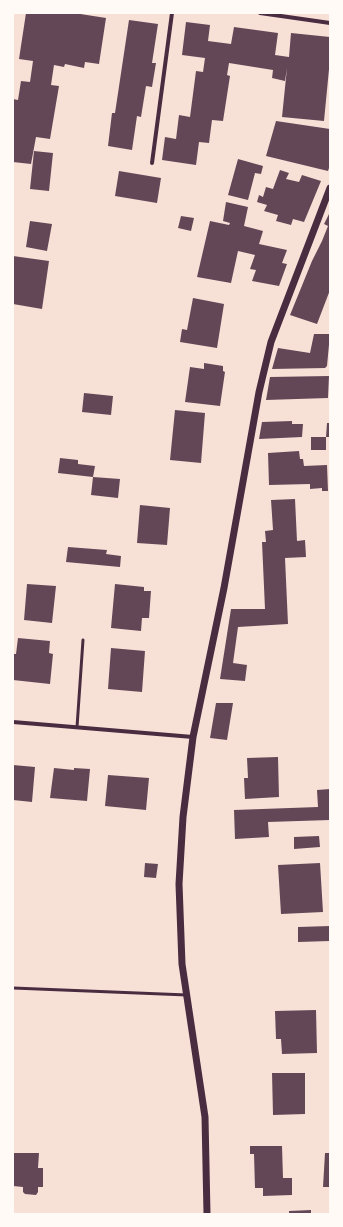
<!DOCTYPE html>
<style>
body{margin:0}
#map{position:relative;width:343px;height:1227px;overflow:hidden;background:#f7e1d7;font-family:Figtree,sans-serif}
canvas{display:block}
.frame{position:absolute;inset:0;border:14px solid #fffaf5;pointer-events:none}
</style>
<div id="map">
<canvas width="343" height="1227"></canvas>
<div class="frame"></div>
</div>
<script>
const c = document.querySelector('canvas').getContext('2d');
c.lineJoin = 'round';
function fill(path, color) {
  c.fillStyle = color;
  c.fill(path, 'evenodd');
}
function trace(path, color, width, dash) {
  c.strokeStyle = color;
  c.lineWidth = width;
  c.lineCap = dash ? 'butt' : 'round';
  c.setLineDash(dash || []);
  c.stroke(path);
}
const building = new Path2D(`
 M26 13H74L106 18 99 64 85 62 84 68 65 64 64 67 54 65 51 85 59 86 50 139 36 137 31 164 13 162V99L18 100 21 81 30 82 33 61 19 59Z
 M129 20 158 24 152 63H156L152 87 146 86 141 117 137 116 132 150 108 146 112 113H115Z
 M186 22 210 25 208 41 231 44 234 27 278 33 275 55 289 57 291 33 330 37V59L324 121 282 117 287 68 285 81 272 78 273 70 229 63 227 75 230 76 223 121 212 120 209 143 199 142 196 165 162 160 165 137 176 139 179 115 190 117 196 71 203 72 205 58 182 55Z
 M276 121 330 129V165L328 171 266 156Z
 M34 151 53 153 49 191 30 189Z
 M238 159 263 166 261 174 255 173 248 200 228 195Z
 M280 170 289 173 286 179 299 182 302 175 321 181 304 222 293 219 291 225 276 221 278 215 264 211 267 205 257 202 259 195 263 197 266 187 273 189Z
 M119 171 161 178 157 203 115 196Z
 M226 202 248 207 244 226 263 231 259 244 287 250 282 263 287 264 279 286 252 281 256 270 250 269 255 255 238 251 231 283 197 277 210 221 229 225 230 223 223 221Z
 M330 212V290L317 324 290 315 312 261 322 241 328 226 324 224Z
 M181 216 194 218 191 231 178 228Z
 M30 221 52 224 47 251 26 247Z
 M13 256 49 261 42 309 13 304Z
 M193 298 224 304 217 348 180 342 182 329 187 330Z
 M314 334H330L327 366 325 368 272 369 278 348 310 353Z
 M204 363 223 366V371L225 372 220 406 185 402 190 367 204 369Z
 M329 376 328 398 266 400 270 377Z
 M84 393 113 396 111 415 82 412Z
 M175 410 205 413 201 463 170 460Z
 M292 421V424H303L302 437 259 439 262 422Z
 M327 423H330V437H326V450H311V437H326Z
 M299 451 300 459H303L304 466 327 465 328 491H322V488L310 489V484L269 485 268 453Z
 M60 458 78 460V464L95 466 93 477 58 473Z
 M93 477 120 479 118 498 91 495Z
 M295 499 297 541 305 540 306 557 285 558 288 624 238 627 233 663 247 665 245 681 220 679 231 609H265L262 542H266L265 531 273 530 271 500Z
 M140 505 170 508 167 545 137 543Z
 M68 547 107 550 106 554 121 556 120 567 66 562Z
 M27 584 56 586 52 623 24 620Z
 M115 584 144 587V591H151L149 618H142L141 631 111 628Z
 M18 638 50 641 49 653 53 654 50 684 13 680V654H16Z
 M111 648 145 651 142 692 108 689Z
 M216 703H233L227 740 210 738Z
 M278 757 279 797 245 799 244 778H248L247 758Z
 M13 765 35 767 32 802 13 800Z
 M54 768 74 770V768L90 769 87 801 50 798Z
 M108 775 149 778 146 810 105 806Z
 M330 789V820L268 822 269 837 235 839 234 810 318 807 317 790Z
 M319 836 320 847 294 849V837Z
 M145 863 158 864 156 878 144 877Z
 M320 863 323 912 281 914 278 865Z
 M330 926V941L298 942V927Z
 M316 1010 317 1053 282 1054 281 1039H276L275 1011Z
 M272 1073H305V1114L273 1115Z
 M250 1146H282L283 1178H292V1195L263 1196V1188H255L254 1154H250Z
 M13 1153H39L38 1168H43V1187H38V1192L36 1195 25 1194 23 1192V1187L13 1186Z
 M325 1153H330V1187H323Z
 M311 1210V1214H289V1211Z`);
const service = new Path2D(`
 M77 727 83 640
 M13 988 187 995`);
const minor = new Path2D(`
 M260 13 330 23
 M152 163 172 13
 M13 722 193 737`);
const tertiary = new Path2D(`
 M207 1214 205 1117 182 964 179 884 183 817 193 737 224 588 259 392 271 342 330 188`);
fill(building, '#644757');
trace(service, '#4a2c40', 3);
trace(minor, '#4a2c40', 4);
trace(tertiary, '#4a2c40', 7);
</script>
